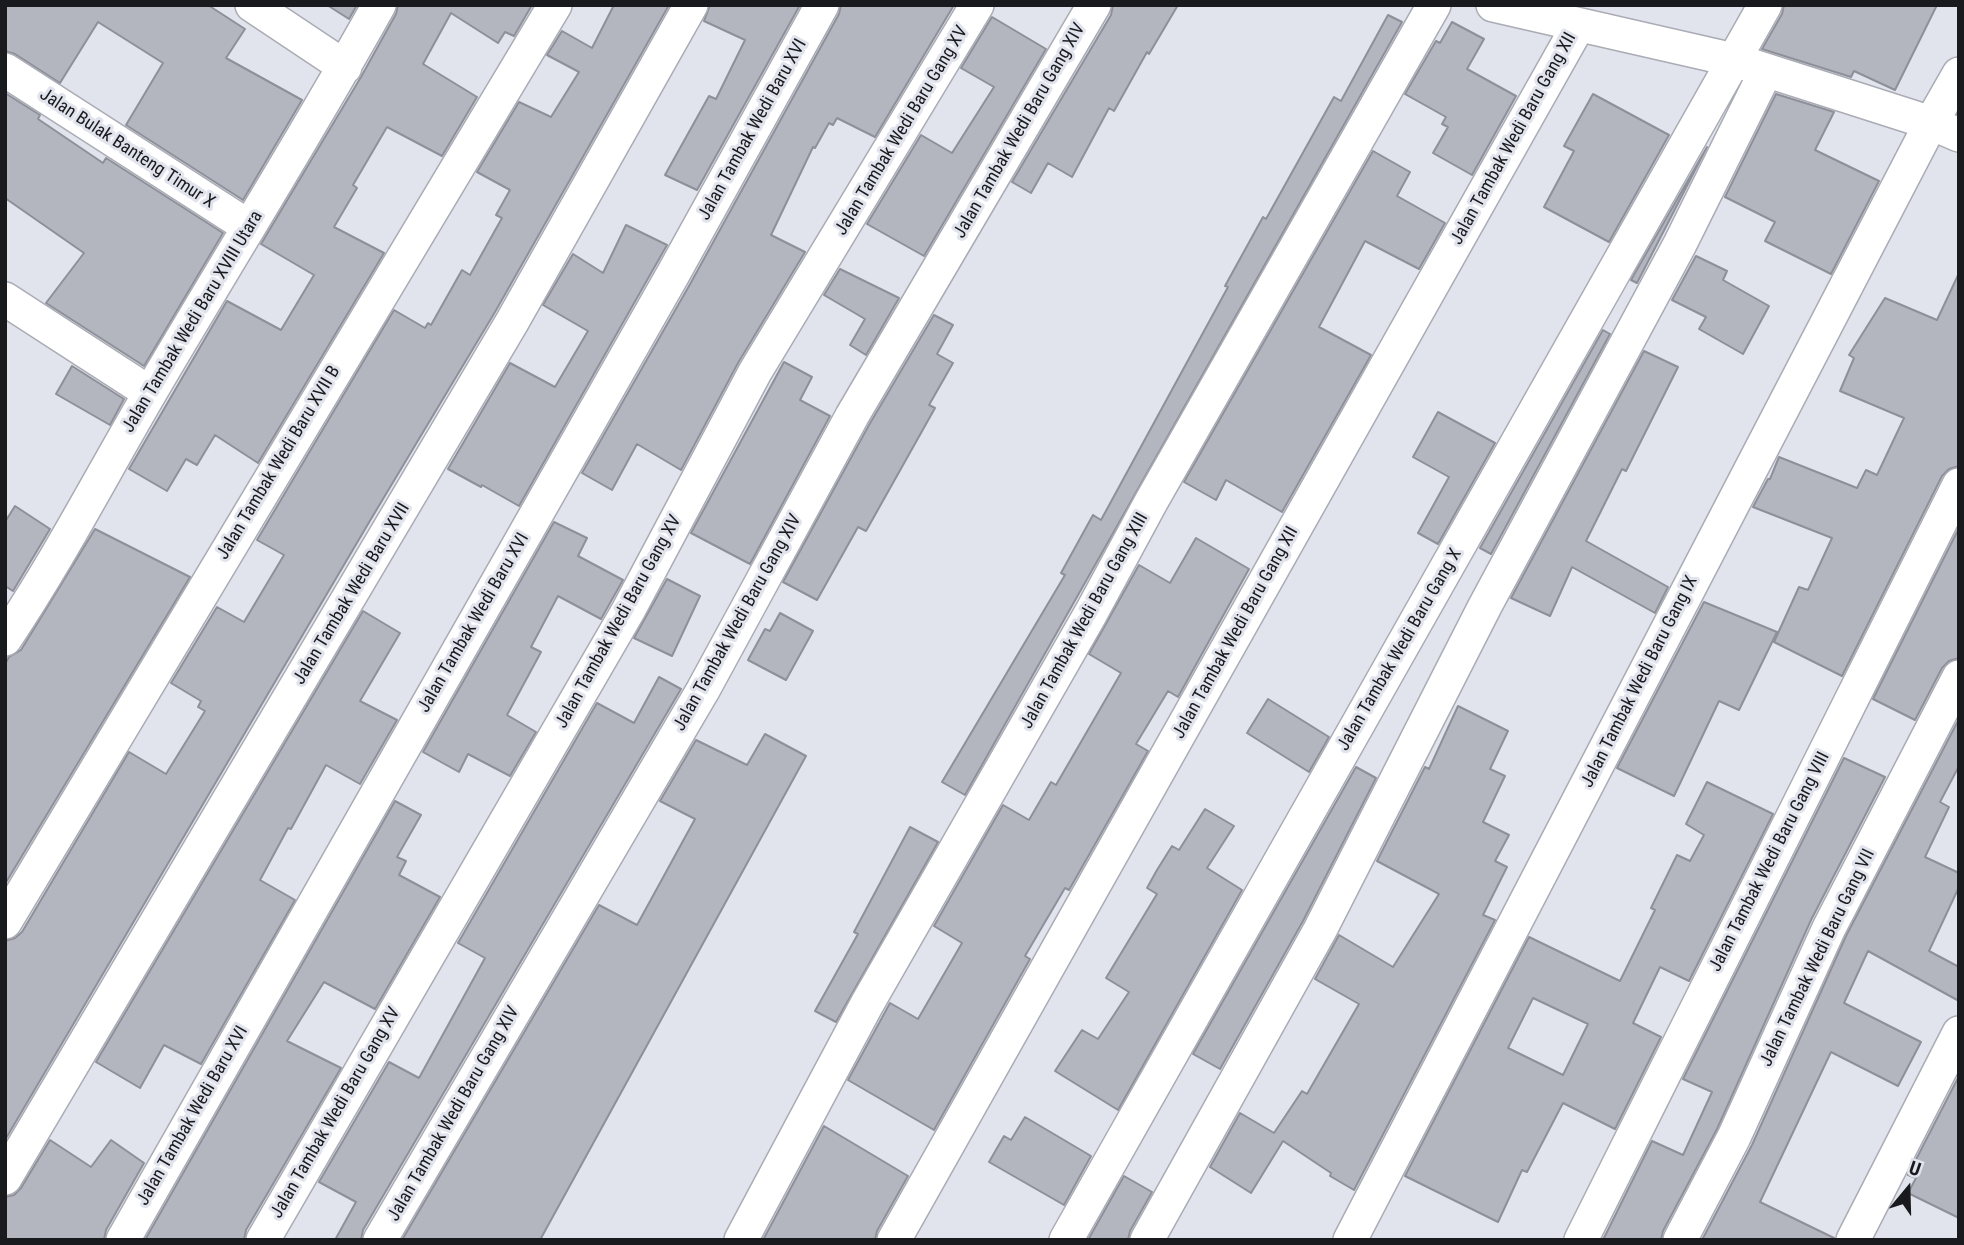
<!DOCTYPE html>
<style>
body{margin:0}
#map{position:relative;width:1964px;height:1245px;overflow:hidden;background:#e1e3ed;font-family:"Roboto Condensed",sans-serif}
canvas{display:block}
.frame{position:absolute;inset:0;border:7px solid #191a1d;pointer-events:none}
.north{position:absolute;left:1873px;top:1154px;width:70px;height:70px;-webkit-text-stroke:5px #e1e3ed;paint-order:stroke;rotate:19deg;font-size:19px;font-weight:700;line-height:28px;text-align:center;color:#191a1d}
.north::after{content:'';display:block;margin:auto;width:24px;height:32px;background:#191a1d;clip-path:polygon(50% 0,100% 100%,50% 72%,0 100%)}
</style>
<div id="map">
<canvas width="1964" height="1245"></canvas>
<div class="frame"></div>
<div class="north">U</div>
</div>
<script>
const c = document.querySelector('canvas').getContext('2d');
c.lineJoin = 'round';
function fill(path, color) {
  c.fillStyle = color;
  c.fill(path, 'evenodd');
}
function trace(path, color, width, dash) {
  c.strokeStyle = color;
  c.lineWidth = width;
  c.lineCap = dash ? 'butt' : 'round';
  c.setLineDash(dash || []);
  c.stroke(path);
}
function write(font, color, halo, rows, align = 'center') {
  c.font = font + ' "Roboto Condensed",sans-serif';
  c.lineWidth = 6;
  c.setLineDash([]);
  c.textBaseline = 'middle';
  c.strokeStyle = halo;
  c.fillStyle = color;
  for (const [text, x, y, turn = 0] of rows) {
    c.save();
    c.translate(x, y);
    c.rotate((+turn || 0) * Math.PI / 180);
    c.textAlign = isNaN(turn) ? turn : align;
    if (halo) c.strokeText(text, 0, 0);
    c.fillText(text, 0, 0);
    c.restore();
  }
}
const building = new Path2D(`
 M5 5H208L245 29 226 58 302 100 243 200 126 125 163 63 98 22 60 83 15 54 5 51Z
 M327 5H357L349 19Z
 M398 5H532L514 36 505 32 498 43 451 13 423 64 477 97 442 156 387 127 353 185 357 188 334 227 384 253 258 463 215 435 197 465 186 459 167 491 129 469 227 301 281 330 314 275 261 244 361 77 396 14Z
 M614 5H669L495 312 371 519 5 1140V941L15 938 22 932 129 752 166 774 205 711 198 707 201 701 171 683 217 607 244 622 284 555 257 540 394 310 425 328 428 323 431 325 462 270 470 275 502 218 496 215 510 190 477 172 519 102 551 117 579 72 547 55 562 31 592 48Z
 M710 5H800L697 190 665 175 709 96 716 99 745 40 704 21Z
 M841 5H954L875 137 837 118 833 125 829 123 815 148 813 147 771 235 805 252 738 363 681 470 637 444 612 490 582 473 689 286 839 14Z
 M1113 5H1178L1149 54 1147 52 1114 111 1109 108 1072 177 1048 163 1031 193 1012 182 1111 15Z
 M1784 5H1937L1895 90 1854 71 1851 77 1762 49 1782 14Z
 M1388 15 1402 22 965 795 942 782 1065 575 1061 573 1093 515 1101 520 1228 287 1225 286 1263 217 1266 219 1334 97 1341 101Z
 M992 17 1046 49 924 256 867 224 921 135 952 153 994 87 961 68Z
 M1452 22 1484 39 1467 69 1516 96 1472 175 1433 153 1448 127 1442 124 1446 117 1405 94 1436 41 1440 43Z
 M5 93 40 115 38 119 103 163 106 158 223 233 144 366 46 303 84 253 5 198Z
 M1593 94 1669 135 1609 242 1544 207 1574 151 1564 146Z
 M1776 94 1834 112 1815 150 1879 181 1831 274 1765 241 1775 222 1725 197Z
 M1707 147 1637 283 1631 280Z
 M1373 151 1410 172 1397 196 1445 223 1419 269 1365 241 1319 327 1371 355 1282 512 1226 480 1216 500 1184 482Z
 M626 225 667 245 519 506 482 485 481 487 448 469 510 363 555 387 588 331 543 305 573 254 603 273Z
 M1696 256 1727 271 1723 280 1769 306 1743 354 1699 329 1706 317 1672 300Z
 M840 269 899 298 866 355 850 345 865 319 824 295Z
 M1959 273V466L1949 469 1942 476 1842 676 1774 642 1799 587 1808 590 1832 538 1753 507 1768 479H1770L1779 457 1857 488 1866 470 1877 475 1904 418 1840 391 1854 358 1849 355 1885 298 1937 320Z
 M934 315 953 325 937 354 953 363 929 405 935 408 866 531 858 527 817 600 783 582 869 425Z
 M1603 330 1610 334 1491 554 1480 548Z
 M1644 351 1678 367 1626 471 1622 469 1586 541 1668 587 1655 613 1572 567 1550 616 1511 598Z
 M784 362 812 377 800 400 830 416 750 564 691 533Z
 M72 366 124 399 110 425 56 394Z
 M1438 412 1495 443 1438 544 1418 533 1449 477 1413 457Z
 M15 506 50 529 13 591 5 586V522Z
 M554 522 587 538 578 556 623 580 601 619 558 596 531 647 541 652 507 715 536 732 510 776 468 754 459 772 423 752Z
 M1959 528V658L1949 661 1942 668 1915 720 1873 699Z
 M95 529 190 577 5 884V664L9 657 21 650Z
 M1196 538 1249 569 1178 697 1168 691 1136 744 1148 751 1069 890 1065 888 1025 956 1030 959 934 1130 848 1080 890 1003 918 1019 962 943 934 926 1003 805 1029 820 1051 782 1056 785 1121 673 1089 654 1139 565 1170 583Z
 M667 579 700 596 672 656 634 638Z
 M1704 602 1777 632 1739 710 1719 701 1674 796 1617 768Z
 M363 611 400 633 360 701 397 720 360 784 326 765 291 829 288 828 260 880 295 900 201 1064 164 1045 140 1088 96 1062Z
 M780 613 813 631 786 680 748 660 765 629 770 631Z
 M659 677 681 689 363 1230 361 1240H335L356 1202 319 1182 389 1062 419 1078 485 958 458 943 597 703 634 723Z
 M1268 699 1329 737 1309 772 1247 733Z
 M1458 706 1508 731 1490 769 1505 776 1483 822 1509 835 1495 861 1507 867 1483 915 1495 920 1354 1190 1330 1176 1331 1173 1283 1141 1251 1193 1210 1167 1240 1113 1274 1133 1302 1091 1307 1094 1359 1004 1315 979 1339 935 1393 967 1439 894 1377 861 1425 767 1429 769Z
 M1959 719V766L1940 802 1949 807 1925 857 1959 873V887L1929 951 1959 967V1001L1868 951 1844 1003 1921 1042 1898 1086 1831 1052 1760 1202 1834 1238V1240H1702L1752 1145 1846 936Z
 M765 734 806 756 540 1240H402L599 905 637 925 695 819 660 801 696 740 747 765Z
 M1844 758 1885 777 1811 920 1717 1129 1663 1231 1661 1240H1603L1652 1141 1683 1155 1712 1092 1683 1079Z
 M1356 767 1376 778 1303 921 1220 1069 1193 1054Z
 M1707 782 1773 814 1689 981 1660 967 1633 1023 1661 1037 1615 1129 1563 1103 1527 1172 1522 1170 1498 1222 1405 1176 1529 937 1620 981 1655 910 1651 908 1677 855 1690 861 1704 835 1686 824ZM1533 998 1588 1024 1563 1075 1508 1048Z
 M395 801 421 815 397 857 406 861 399 875 440 897 375 1009 324 982 287 1041 341 1068 246 1230 244 1240H145Z
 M1205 809 1234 826 1207 868 1242 890 1118 1110 1055 1071 1082 1030 1098 1039 1129 992 1106 978 1157 894 1147 888 1157 870 1172 846 1179 850Z
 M910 827 938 842 836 1022 815 1011 858 934 854 932Z
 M1959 1076V1218L1908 1193 1916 1178 1908 1175Z
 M1025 1117 1091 1156 1064 1205 989 1162 1004 1136 1011 1140Z
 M824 1126 908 1176 877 1231 875 1240H763Z
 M50 1140 91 1167 111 1140 144 1163 106 1230 104 1240H5V1197L14 1195 21 1188Z
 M1124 1176 1152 1192 1130 1231 1128 1240H1088Z`);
const minor = new Path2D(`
 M252 5 345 67
 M1493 5 1734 60 1931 123 1959 135
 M5 70 249 227
 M5 299 150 393
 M5 639C58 560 102 475 150 393 226 263 306 136 379 5
 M5 922 555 5
 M5 1178 512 322 691 5
 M123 1240 672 276 822 5
 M263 1240 628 611 755 372 977 5
 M380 1240 703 690 852 416 1094 5
 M741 1240 867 1004 1091 613 1151 502 1434 5
 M894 1240 1578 26
 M1066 1240 1765 5
 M1147 1240 1320 930 1485 606 1680 244 1766 71
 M1350 1240 1931 123 1959 74
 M1581 1240 1959 485
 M1680 1240 1734 1137 1829 928 1959 677
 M1853 1240 1959 1033`);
const streetNames = [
 ["Jalan Tambak Wedi Baru XVI",753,130,-61],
 ["Jalan Tambak Wedi Baru Gang XV",902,131,-59],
 ["Jalan Tambak Wedi Baru Gang XIV",1020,131,-60],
 ["Jalan Tambak Wedi Baru Gang XII",1514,139,-61],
 ["Jalan Bulak Banteng Timur X",127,149,33],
 ["Jalan Tambak Wedi Baru XVIII Utara",193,322,-59],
 ["Jalan Tambak Wedi Baru XVII B",279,463,-59],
 ["Jalan Tambak Wedi Baru XVII",352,594,-59],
 ["Jalan Tambak Wedi Baru Gang XIII",1085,621,-61],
 ["Jalan Tambak Wedi Baru Gang XV",619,622,-61],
 ["Jalan Tambak Wedi Baru XVI",474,623,-60],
 ["Jalan Tambak Wedi Baru Gang XIV",738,623,-61],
 ["Jalan Tambak Wedi Baru Gang XII",1236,633,-61],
 ["Jalan Tambak Wedi Baru Gang X",1400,650,-60],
 ["Jalan Tambak Wedi Baru Gang IX",1640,682,-63],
 ["Jalan Tambak Wedi Baru Gang VIII",1770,862,-63],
 ["Jalan Tambak Wedi Baru Gang VII",1818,958,-64],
 ["Jalan Tambak Wedi Baru Gang XV",336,1113,-60],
 ["Jalan Tambak Wedi Baru Gang XIV",454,1114,-60],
 ["Jalan Tambak Wedi Baru XVI",193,1116,-60]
];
fill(building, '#b4b6bf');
trace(building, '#8e9099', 2);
trace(minor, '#aaacb5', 36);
trace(minor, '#fff', 33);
write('18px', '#191a1d', '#e1e3ed', streetNames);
</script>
